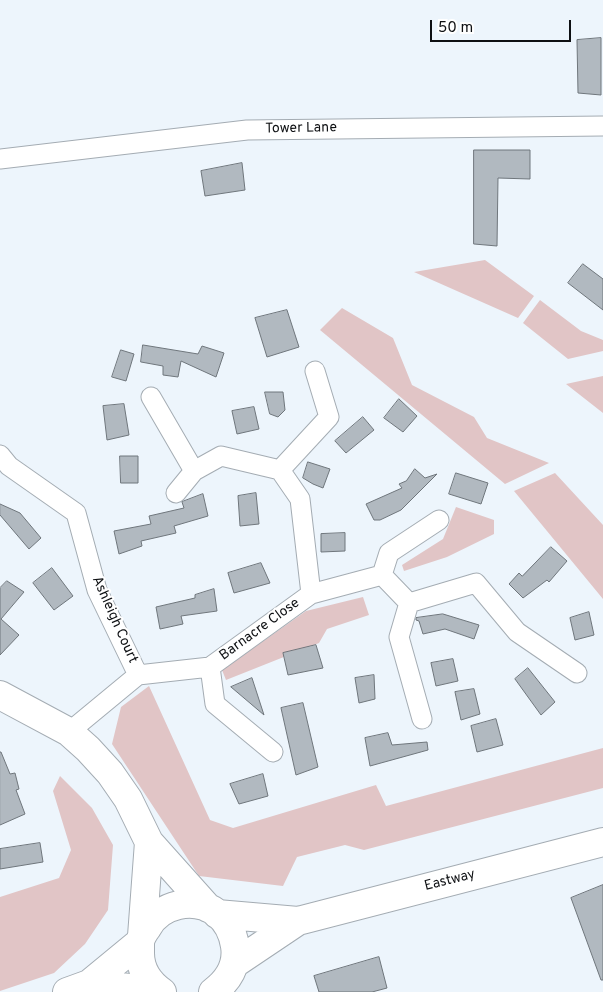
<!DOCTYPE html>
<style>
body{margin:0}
#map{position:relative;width:603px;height:992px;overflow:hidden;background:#edf5fc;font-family:Overpass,sans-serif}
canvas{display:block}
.scale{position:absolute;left:430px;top:20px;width:141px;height:22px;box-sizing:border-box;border:2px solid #0e1013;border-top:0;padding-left:6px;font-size:15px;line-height:18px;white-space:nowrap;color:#0e1013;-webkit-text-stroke:4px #fff;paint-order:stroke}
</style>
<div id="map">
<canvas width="603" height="992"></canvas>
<div class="scale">50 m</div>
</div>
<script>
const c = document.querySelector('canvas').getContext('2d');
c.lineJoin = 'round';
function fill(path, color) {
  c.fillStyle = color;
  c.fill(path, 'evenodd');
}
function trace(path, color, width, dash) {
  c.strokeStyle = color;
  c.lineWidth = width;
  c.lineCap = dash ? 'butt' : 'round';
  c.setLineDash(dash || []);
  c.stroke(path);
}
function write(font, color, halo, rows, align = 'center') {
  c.font = font + ' Overpass,sans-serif';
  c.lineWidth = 4;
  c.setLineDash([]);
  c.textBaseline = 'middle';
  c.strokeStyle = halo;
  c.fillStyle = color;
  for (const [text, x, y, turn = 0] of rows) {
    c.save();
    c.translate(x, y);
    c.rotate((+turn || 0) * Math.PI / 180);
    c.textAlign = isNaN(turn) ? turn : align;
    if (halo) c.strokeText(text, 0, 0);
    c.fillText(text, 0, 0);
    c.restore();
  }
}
const green = new Path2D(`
 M485 260 534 296 518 318 414 272Z
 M540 300 581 331 603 340V351L568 359 523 323Z
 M342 308 393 338 412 385 474 417 487 438 549 463 505 484 320 330Z
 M603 376V413L566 384Z
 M555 473 603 525V599L514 491Z
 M456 507 494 520V534L447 557 404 571 402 565 443 539Z
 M363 597 369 615 327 629 319 643 226 680 222 670 306 611Z
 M149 686 210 820 233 828 376 785 386 806 603 748V788L364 850 345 845 297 857 283 886 199 876 112 744 121 707Z
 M60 776 92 808 113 845 108 910 85 944 54 973 0 991V897L59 878 71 850 53 791Z`);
const building = new Path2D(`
 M601 38V95L578 93 577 40Z
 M474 150H530V179L498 178 497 246 474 244Z
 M242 163 245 190 205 196 201 171Z
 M583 264 603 279V310L568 283Z
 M287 310 299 347 267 357 255 318Z
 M143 345 198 354 202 346 224 353 216 377 181 361 178 377 163 375V366L141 362Z
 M121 350 134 354 126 381 112 377Z
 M265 392H283L285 410 278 417 270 414Z
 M399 399 417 416 403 432 384 418Z
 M124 404 129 435 107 440 103 406Z
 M254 407 259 429 237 434 232 411Z
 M363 417 374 430 346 453 335 441Z
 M120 456H138V483H121Z
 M308 462 330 469 323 488 313 484 303 478Z
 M415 469 425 478 437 474 401 510 380 520H374L366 504 402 488 399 484 406 481Z
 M456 473 488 483 481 504 449 494Z
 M256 493 259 524 240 526 238 496Z
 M203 494 208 516 174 526 176 533 141 541 142 546 119 554 114 531 151 524 149 516 184 508 182 502Z
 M0 504 20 513 41 538 29 549 0 515Z
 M345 533V551L321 552V534Z
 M551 547 567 561 549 582 547 580 523 598 509 584 519 573 522 576Z
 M261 563 270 583 234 593 228 573Z
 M52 568 73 596 54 610 33 583Z
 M7 581 24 592 1 619 19 635 0 655V588Z
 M214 589 217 611 181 616 183 624 160 629 156 607 195 598V595Z
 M589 612 594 635 575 640 570 618Z
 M443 614 479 625 474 639 445 629 423 634 419 621 416 620V618Z
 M316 645 323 668 288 675 283 653Z
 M453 659 458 681 436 686 431 663Z
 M528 668 555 702 541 715 515 679Z
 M374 675 375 699 359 703 355 678Z
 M252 678 264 715 231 687Z
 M474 689 480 714 461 720 455 692Z
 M303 703 318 767 296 775 281 708Z
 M496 719 503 745 477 752 471 726Z
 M388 733 392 745 427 742 428 750 370 766 365 738Z
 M0 752H1L10 774 15 773 19 789 16 790 25 814 0 825Z
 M263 774 268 796 239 804 230 784Z
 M40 843 43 862 0 869V849Z
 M603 885V980H601L571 898Z
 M379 957 387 988 372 992H319L314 976Z`);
const street = new Path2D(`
 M0 159 247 130 603 126
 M151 397 194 471
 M0 455 9 466 76 513 97 590 138 675
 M280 470 329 417 315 371
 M176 493 194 471 221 456 280 470 300 499 311 594
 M382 575 389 553 439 520
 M409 603 399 637 422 719
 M210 667 215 704 273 752
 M69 732 138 675 210 667 311 594 382 575 409 603 476 583 517 632 577 673`);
const secondary = new Path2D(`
 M0 695 69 732 88 749 110 773 128 799 149 842 208 908
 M217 914 298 921
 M142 936 149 842
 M234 964 298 921 603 842
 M89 984 160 991
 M67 992 89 984 140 942
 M162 992C149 983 140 969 140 953 140 950 140 945 140 942 141 937 144 932 147 928 160 904 194 896 217 913 227 921 233 933 235 946 238 965 228 981 213 992`);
const streetNames = [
 ["Tower Lane",301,129,-1],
 ["Ashleigh Court",114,620,66],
 ["Barnacre Close",260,630,-36],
 ["Eastway",450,881,-14]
];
fill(green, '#e1c5c6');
fill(building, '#b1b9c0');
trace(building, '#6f767c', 1);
trace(street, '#a4acb3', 21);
trace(secondary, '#a4acb3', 30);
trace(street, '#fff', 19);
trace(secondary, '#fff', 28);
write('14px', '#0e1013', '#fff', streetNames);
</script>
